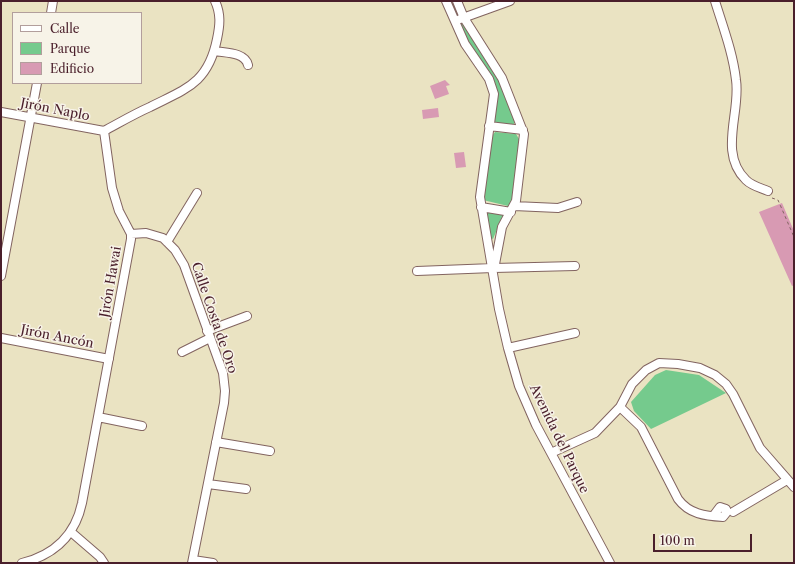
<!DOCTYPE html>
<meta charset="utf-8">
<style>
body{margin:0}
#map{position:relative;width:795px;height:564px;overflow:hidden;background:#eae3c2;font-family:"Libre Caslon Text",serif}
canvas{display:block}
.frame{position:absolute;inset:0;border:2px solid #4a1f2b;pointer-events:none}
.legend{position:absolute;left:12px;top:12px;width:130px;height:72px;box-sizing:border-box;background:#f7f3e8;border:1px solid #b29e9c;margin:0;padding:5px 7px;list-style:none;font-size:12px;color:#4a1f2b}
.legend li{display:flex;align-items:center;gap:8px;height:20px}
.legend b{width:20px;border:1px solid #b29e9c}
.scale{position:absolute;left:653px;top:534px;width:99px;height:18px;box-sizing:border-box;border:2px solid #4a1f2b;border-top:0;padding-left:5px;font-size:12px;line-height:14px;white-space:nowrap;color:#4a1f2b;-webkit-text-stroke:3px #f7f3e8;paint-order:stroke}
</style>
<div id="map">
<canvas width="795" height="564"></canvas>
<div class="frame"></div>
<ul class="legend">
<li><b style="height:5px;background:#fff"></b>Calle</li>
<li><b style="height:11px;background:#75ca8d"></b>Parque</li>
<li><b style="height:11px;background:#d89ab3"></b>Edificio</li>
</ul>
<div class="scale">100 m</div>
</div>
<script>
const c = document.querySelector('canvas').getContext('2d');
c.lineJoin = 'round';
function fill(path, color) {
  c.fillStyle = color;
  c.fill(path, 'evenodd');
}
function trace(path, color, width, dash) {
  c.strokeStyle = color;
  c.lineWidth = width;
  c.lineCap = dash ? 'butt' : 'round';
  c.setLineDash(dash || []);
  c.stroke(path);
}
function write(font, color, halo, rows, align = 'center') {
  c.font = font + ' "Libre Caslon Text",serif';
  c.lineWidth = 3;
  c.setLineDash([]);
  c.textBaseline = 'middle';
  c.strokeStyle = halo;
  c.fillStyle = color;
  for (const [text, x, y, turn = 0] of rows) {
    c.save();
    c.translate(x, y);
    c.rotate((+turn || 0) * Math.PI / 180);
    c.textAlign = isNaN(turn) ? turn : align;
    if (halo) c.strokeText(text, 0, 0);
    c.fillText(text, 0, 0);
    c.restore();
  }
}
const green = new Path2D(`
 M461 22 500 81 515 121 513 126 493 122 497 89 458 23Z
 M495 132 516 134 519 139 512 203 508 206 483 200 492 136Z
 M488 211 504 213 505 215 501 220 493 239 491 238 487 216Z
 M666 370 699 375 726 393 651 429 634 411 631 402 655 375Z`);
const building = new Path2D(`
 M445 80 450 85 446 86 449 94 435 99 430 86Z
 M438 108 439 117 423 119 422 110Z
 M464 152 466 167 456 168 454 153Z
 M782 203 794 231V285L792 286 759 212Z`);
const path = new Path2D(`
 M772 198 778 200 794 237`);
const minor = new Path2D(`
 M446 1 465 44 489 79 494 94 480 197 499 309 508 348 519 386 536 425 610 563
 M457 1 464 18 502 78 524 134 516 201 502 227 495 264
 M715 1C723 27 733 53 736 80 741 112 718 153 746 180 752 186 761 188 768 191
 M51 13 53 1
 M460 19 510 1
 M215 51C225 53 245 52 248 65
 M1 112 104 131
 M489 126 523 130
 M514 206 558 208 577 202
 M481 207 511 212
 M131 234 146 233 163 238 175 250 184 265 223 373 225 391 224 403 192 563
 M167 242 197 193
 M494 268 575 266
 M417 271 493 268
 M1 276 37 83
 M207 331 247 316
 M1 338 109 359
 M508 348 575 333
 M182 352 210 338
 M620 407 641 427 678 499C689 514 705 516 723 517L727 512 726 509 720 507 714 515
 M98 417 142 426
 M216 442 270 451
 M551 453 595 433 620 407 632 384 646 370 659 363 678 364 700 368 715 375 726 384 733 394 760 448 794 487
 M208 484 246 489
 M733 512 787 480
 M71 532 100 557 104 563
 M193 560 213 563
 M22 563C54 555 75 536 82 503L131 239V234L119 211 112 188 104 131C119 123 134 114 150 107 185 89 208 84 217 39 220 25 221 14 215 1`);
const streetNames = [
 ["Jirón Naplo",55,110,11],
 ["Jirón Hawai",111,282,-80],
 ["Calle Costa de Oro",214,318,71],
 ["Jirón Ancón",57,337,11],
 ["Avenida del Parque",559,439,64]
];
fill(green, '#75ca8d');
fill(building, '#d89ab3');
trace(minor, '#826460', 10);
trace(path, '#826460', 1, [3, 3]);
trace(minor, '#fff', 8);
write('13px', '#4a1f2b', '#f7f3e8', streetNames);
</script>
